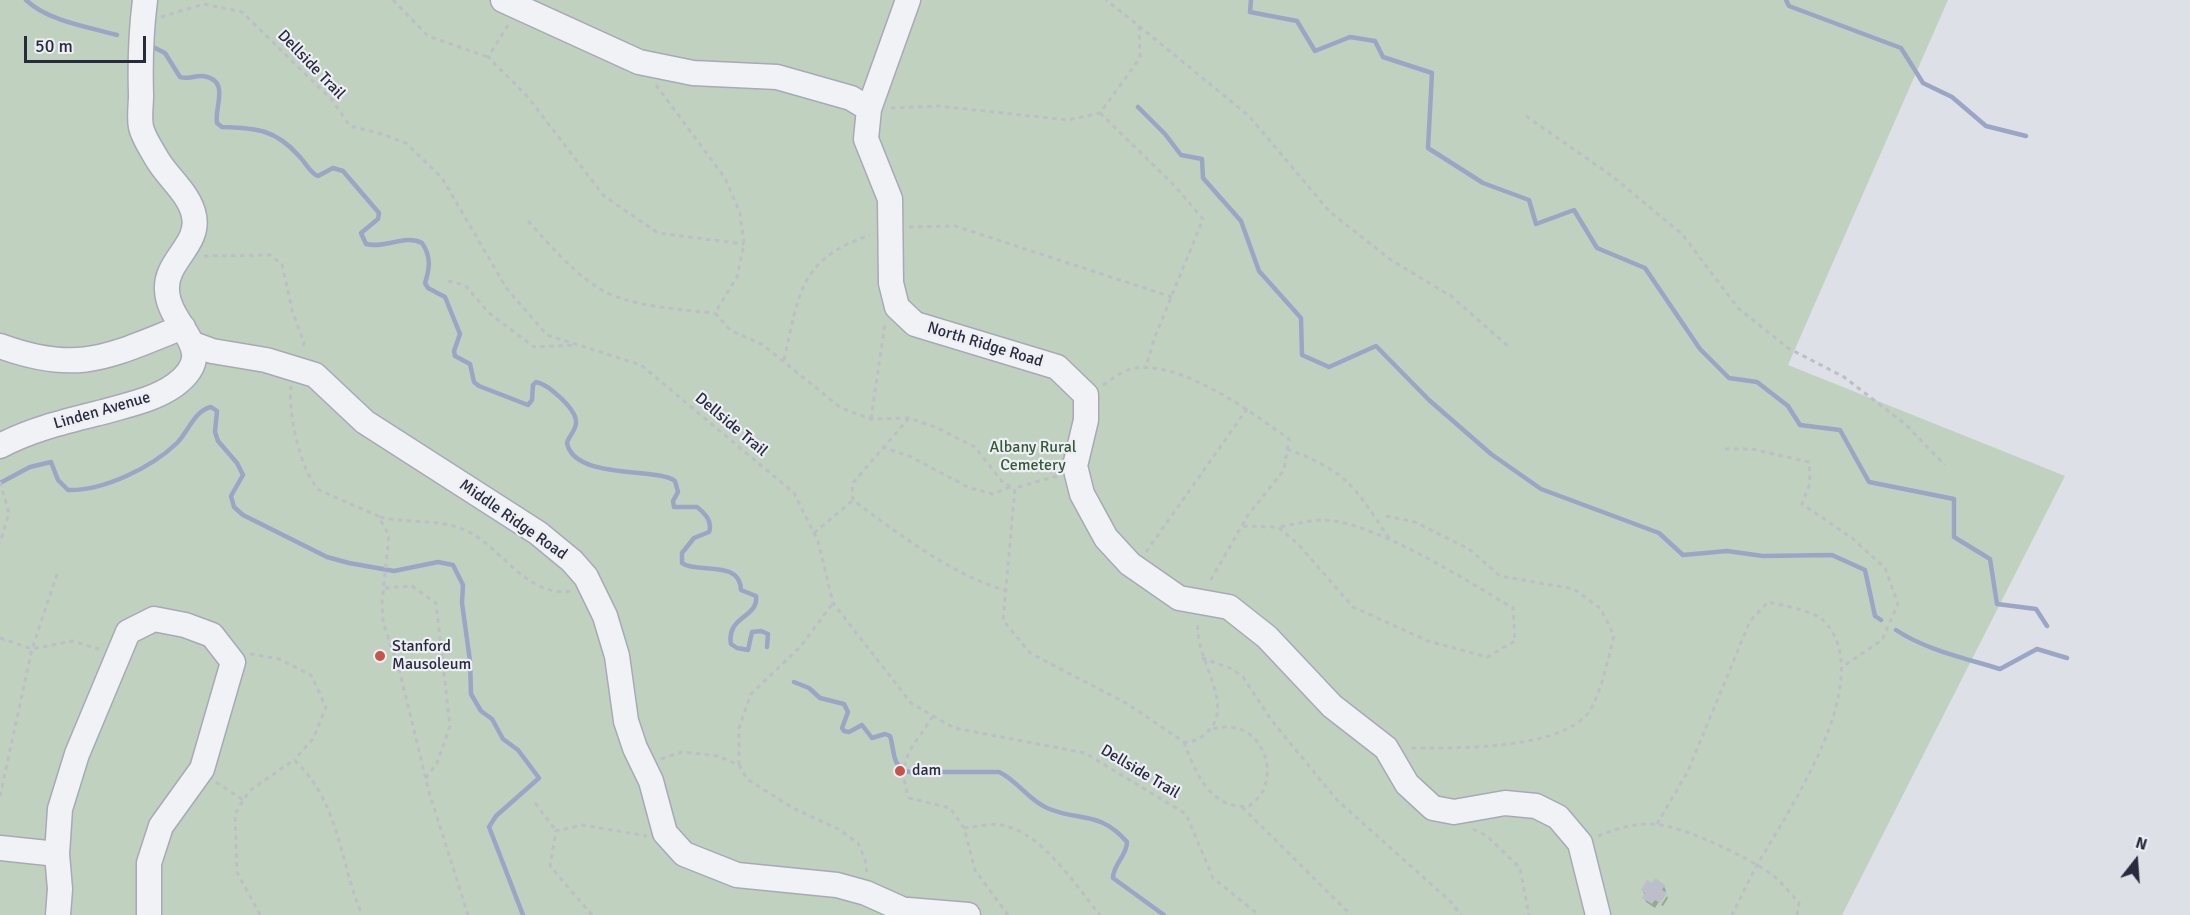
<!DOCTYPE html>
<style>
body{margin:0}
#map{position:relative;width:2190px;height:915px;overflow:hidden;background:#dee0e7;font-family:Signika,sans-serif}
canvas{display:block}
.north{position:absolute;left:2106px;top:831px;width:60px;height:60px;-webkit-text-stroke:4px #eeeff5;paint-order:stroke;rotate:17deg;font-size:16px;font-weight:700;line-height:24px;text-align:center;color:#282b3e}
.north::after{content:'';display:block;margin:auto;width:21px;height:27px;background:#282b3e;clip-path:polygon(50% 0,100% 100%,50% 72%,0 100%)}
.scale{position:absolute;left:24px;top:36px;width:122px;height:27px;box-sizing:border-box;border:3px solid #282b3e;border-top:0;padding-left:8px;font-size:18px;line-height:21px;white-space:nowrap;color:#282b3e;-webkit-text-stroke:4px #eeeff5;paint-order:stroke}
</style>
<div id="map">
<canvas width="2190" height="915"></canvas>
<div class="north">N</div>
<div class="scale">50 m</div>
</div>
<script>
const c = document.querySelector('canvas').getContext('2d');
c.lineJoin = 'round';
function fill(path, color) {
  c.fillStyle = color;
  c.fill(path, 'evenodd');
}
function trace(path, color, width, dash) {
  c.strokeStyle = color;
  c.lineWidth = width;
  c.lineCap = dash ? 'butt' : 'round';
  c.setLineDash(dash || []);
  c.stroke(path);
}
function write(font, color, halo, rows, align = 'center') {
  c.font = font + ' Signika,sans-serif';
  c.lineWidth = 4.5;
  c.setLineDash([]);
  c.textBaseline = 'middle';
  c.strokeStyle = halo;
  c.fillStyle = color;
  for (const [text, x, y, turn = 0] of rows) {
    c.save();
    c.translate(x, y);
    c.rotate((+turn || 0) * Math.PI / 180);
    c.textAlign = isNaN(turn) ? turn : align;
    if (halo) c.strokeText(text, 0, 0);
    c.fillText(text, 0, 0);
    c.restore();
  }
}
const green = new Path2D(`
 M0 0H1948L1788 365 2065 476 1842 915H0Z`);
const shadow = new Path2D(`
 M1664 886 1666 891 1655 908 1646 902 1643 890Z
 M1667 896 1668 898 1663 906 1661 905Z`);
const stream = new Path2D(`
 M26 0C48 21 88 27 117 35
 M1251 0 1250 12 1297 21 1315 51 1350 37 1375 41 1383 57 1432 73 1428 148 1483 183 1529 200 1536 224 1574 210 1597 248 1645 268 1700 349 1729 378 1757 382 1788 406 1800 425 1840 430 1869 482 1954 499V537L1990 559 1997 604 2036 609 2047 626
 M1786 0 1789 6 1901 48 1923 83 1952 97 1986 126 2026 136
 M155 48 165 53 180 77C188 80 195 75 203 76 231 80 214 107 217 123L222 127C256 128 275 129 299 156 306 163 310 173 318 176L333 168 343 171 379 213 378 219 361 233 366 244C385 249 405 234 422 243 431 256 430 268 425 283L428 288 445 297 460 334 454 351 455 356 470 364 474 382 479 386 528 405 532 400 533 385 536 382C548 384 575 408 576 421 577 430 569 435 567 443 574 480 657 467 675 481L678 492 673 501 674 507H697C705 513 713 521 709 532L694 538 682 553V563C697 574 740 559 741 590L756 596C759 618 726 616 731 644L737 648 748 650 752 632 761 631 768 634 767 647
 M1138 107 1165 134 1181 155 1202 159 1203 178 1241 221 1259 271 1301 318 1302 355 1329 367 1376 346 1429 400 1491 454 1541 489 1659 533 1683 555 1727 551 1763 556 1832 555 1865 570 1875 616 1881 620
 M0 483 30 467 51 462 58 480 68 490C103 491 151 468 177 443 188 432 195 410 211 407L217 411 215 432 218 441 237 463 243 475 231 496 234 507 243 515 327 557 349 563 394 571 438 562 453 565 463 585 462 603 470 661 471 694 481 711 492 719 503 739 518 750 539 778 496 816 489 827 523 915
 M1896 630C1926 650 1965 658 2000 669L2037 649 2067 658
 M794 682 809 688 820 698 844 704 848 712 842 728 844 731 849 732 862 725 872 738 885 734 890 736C895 751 891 767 909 772H999C1017 780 1028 800 1047 808 1079 822 1099 810 1127 842 1127 856 1113 864 1113 878L1164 915`);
const building = new Path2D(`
 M1655 878 1665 885 1662 890 1667 893 1660 903 1655 900 1652 904 1642 898 1645 893 1641 890 1647 880 1652 883Z`);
const path = new Path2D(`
 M393 0 428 36 488 57
 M161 17 204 4 242 12 332 100 350 126 382 134 406 143 442 178 507 289 547 335 641 365 794 493 818 541 833 603 911 703 954 728 1085 753 1186 814 1213 878 1259 915
 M508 25 488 57 527 96 604 196 658 233 744 244
 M1139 26 1249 116 1330 212 1391 260 1451 296 1509 347
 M656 85 725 178 740 213 744 244 737 277 715 313 730 330 763 345 841 408 871 419 909 418 935 427 975 447 1004 484 1015 488
 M891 108 938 106 1068 120 1100 113 1140 58 1139 26 1106 0
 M1100 113 1173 184 1203 219 1154 339 1146 367
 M1526 116 1612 176 1682 234 1738 308 1788 348 1844 377 1905 424 1945 465
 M528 221C551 246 572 272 602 290 628 306 683 310 714 313
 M909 227 955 226 1172 297
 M204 256 270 255 282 264 292 310 304 343 302 351
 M448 281 465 285 489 313 534 347 577 345
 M784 360C799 294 799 259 870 235
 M1103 385C1111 380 1122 371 1131 369 1179 358 1251 412 1289 439L1284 470 1248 515 1209 583
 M291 386C288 413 300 471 319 490L378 516 389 535 382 602 383 622 399 669 429 792 468 915
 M909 418 852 484 853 500C897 533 951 574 1004 590
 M871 419 885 323
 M882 447 909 456 970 488 993 494 1010 487
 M1287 449C1348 472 1354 486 1389 538
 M1725 449H1752L1809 462 1810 483 1802 504 1852 538 1885 568 1898 604 1882 640 1842 667
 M1057 476 1015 488 1003 620 1030 653 1126 703 1184 742C1194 742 1198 740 1205 734 1239 706 1193 660 1198 621
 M0 482 9 513 0 543
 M1386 516 1415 522 1469 549 1500 576 1574 589 1601 609 1614 636C1608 659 1603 685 1592 707 1569 751 1453 748 1409 748
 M380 517C408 524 440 518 467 531 504 549 526 598 573 591
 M1243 526 1278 527 1298 544 1353 607 1428 641 1487 657 1515 641 1513 608C1469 582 1369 518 1320 520 1306 521 1292 525 1278 527
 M814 533 853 500
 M1146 552 1247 409
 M385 588 412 586 436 603 450 726 437 763 426 778
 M0 638 32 649 72 641 99 649
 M250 654 279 659 311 675 326 707 313 739 294 760
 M1202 658 1230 668 1243 677 1272 721 1337 800 1450 901 1461 915
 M933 716C913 748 895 759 909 798L950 808 964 828 975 870 1008 915
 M1184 742C1194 771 1212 811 1249 806 1280 786 1269 736 1236 728 1228 726 1220 727 1212 729
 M661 759 682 752 718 756 739 765 747 779 793 808 838 829 858 843 865 859 867 874
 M739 765V728L751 694 801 646 833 603
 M216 782 243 800
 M0 796 32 649 57 574
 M535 803 556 831
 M1242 807 1351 915
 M1657 824 1688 771 1750 621 1768 602C1782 605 1814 611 1824 621 1879 678 1789 809 1759 862 1749 879 1741 897 1732 915
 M964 828C976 827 990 823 1001 825 1041 831 1076 886 1100 915
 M1473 829 1487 836 1520 868 1529 915
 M1598 836C1615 829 1634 823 1652 824 1682 825 1750 858 1774 876 1783 884 1791 894 1799 903L1797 915
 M260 915 237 872 235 814 249 791 294 760C339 800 340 863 362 915
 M592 915 550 866 556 831 582 825 647 836`);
const minor = new Path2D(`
 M503 0 639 62 693 73 777 77 851 98 869 109
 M908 0 869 109 866 139 890 199 891 283 897 307 915 324 1057 367 1086 395V420L1075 466 1082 494 1106 538 1130 564 1179 598 1229 607 1267 637 1332 706 1386 748 1407 784 1433 808 1454 812 1505 803 1536 806 1558 817 1580 843 1598 915
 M193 344 212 351 266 360 315 375 365 422 538 533 572 561 586 577 605 616 617 656 626 721 635 748 651 781 665 833 684 854 737 875 837 885 866 893 915 915
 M0 346C79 375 109 356 183 327
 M0 446C32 429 67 421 103 412 127 405 154 400 175 385 222 350 168 327 167 290 165 261 200 245 194 216 190 194 168 178 157 159 152 150 143 137 141 127 139 117 141 105 141 95 140 63 141 32 145 0
 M0 848 57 854 60 889 58 915
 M57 854 60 809 77 754 128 632 154 619 185 625 212 635 233 662 202 769 161 826 149 863V915
 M908 910 968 915`);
const markers = [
 [380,656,6,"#c85348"],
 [900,771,6,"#c85348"]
];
const streetNames = [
 ["Dellside Trail",311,65,46],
 ["North Ridge Road",985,345,17],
 ["Linden Avenue",102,411,-16],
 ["Dellside Trail",731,425,40],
 ["Middle Ridge Road",513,520,35],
 ["Dellside Trail",1140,772,31]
];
const parkNames = [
 ["Albany Rural",1033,448],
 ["Cemetery",1033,466]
];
const poiNames = [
 ["Stanford",392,647],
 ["Mausoleum",392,665],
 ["dam",912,771]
];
fill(green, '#c0d1c0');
fill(shadow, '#0003');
trace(stream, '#9ba6c6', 4.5);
fill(building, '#bcbeca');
trace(minor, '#a7aab4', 27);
trace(path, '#bdbec6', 3, [4.5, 4.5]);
trace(minor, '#f1f2f6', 24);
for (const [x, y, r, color] of markers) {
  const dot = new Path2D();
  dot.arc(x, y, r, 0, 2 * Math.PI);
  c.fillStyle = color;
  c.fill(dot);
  trace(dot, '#eeeff5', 2);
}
write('16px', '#282b3e', '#eeeff5', streetNames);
write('16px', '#365938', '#eeeff5', parkNames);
write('16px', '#282b3e', '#eeeff5', poiNames, 'left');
</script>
